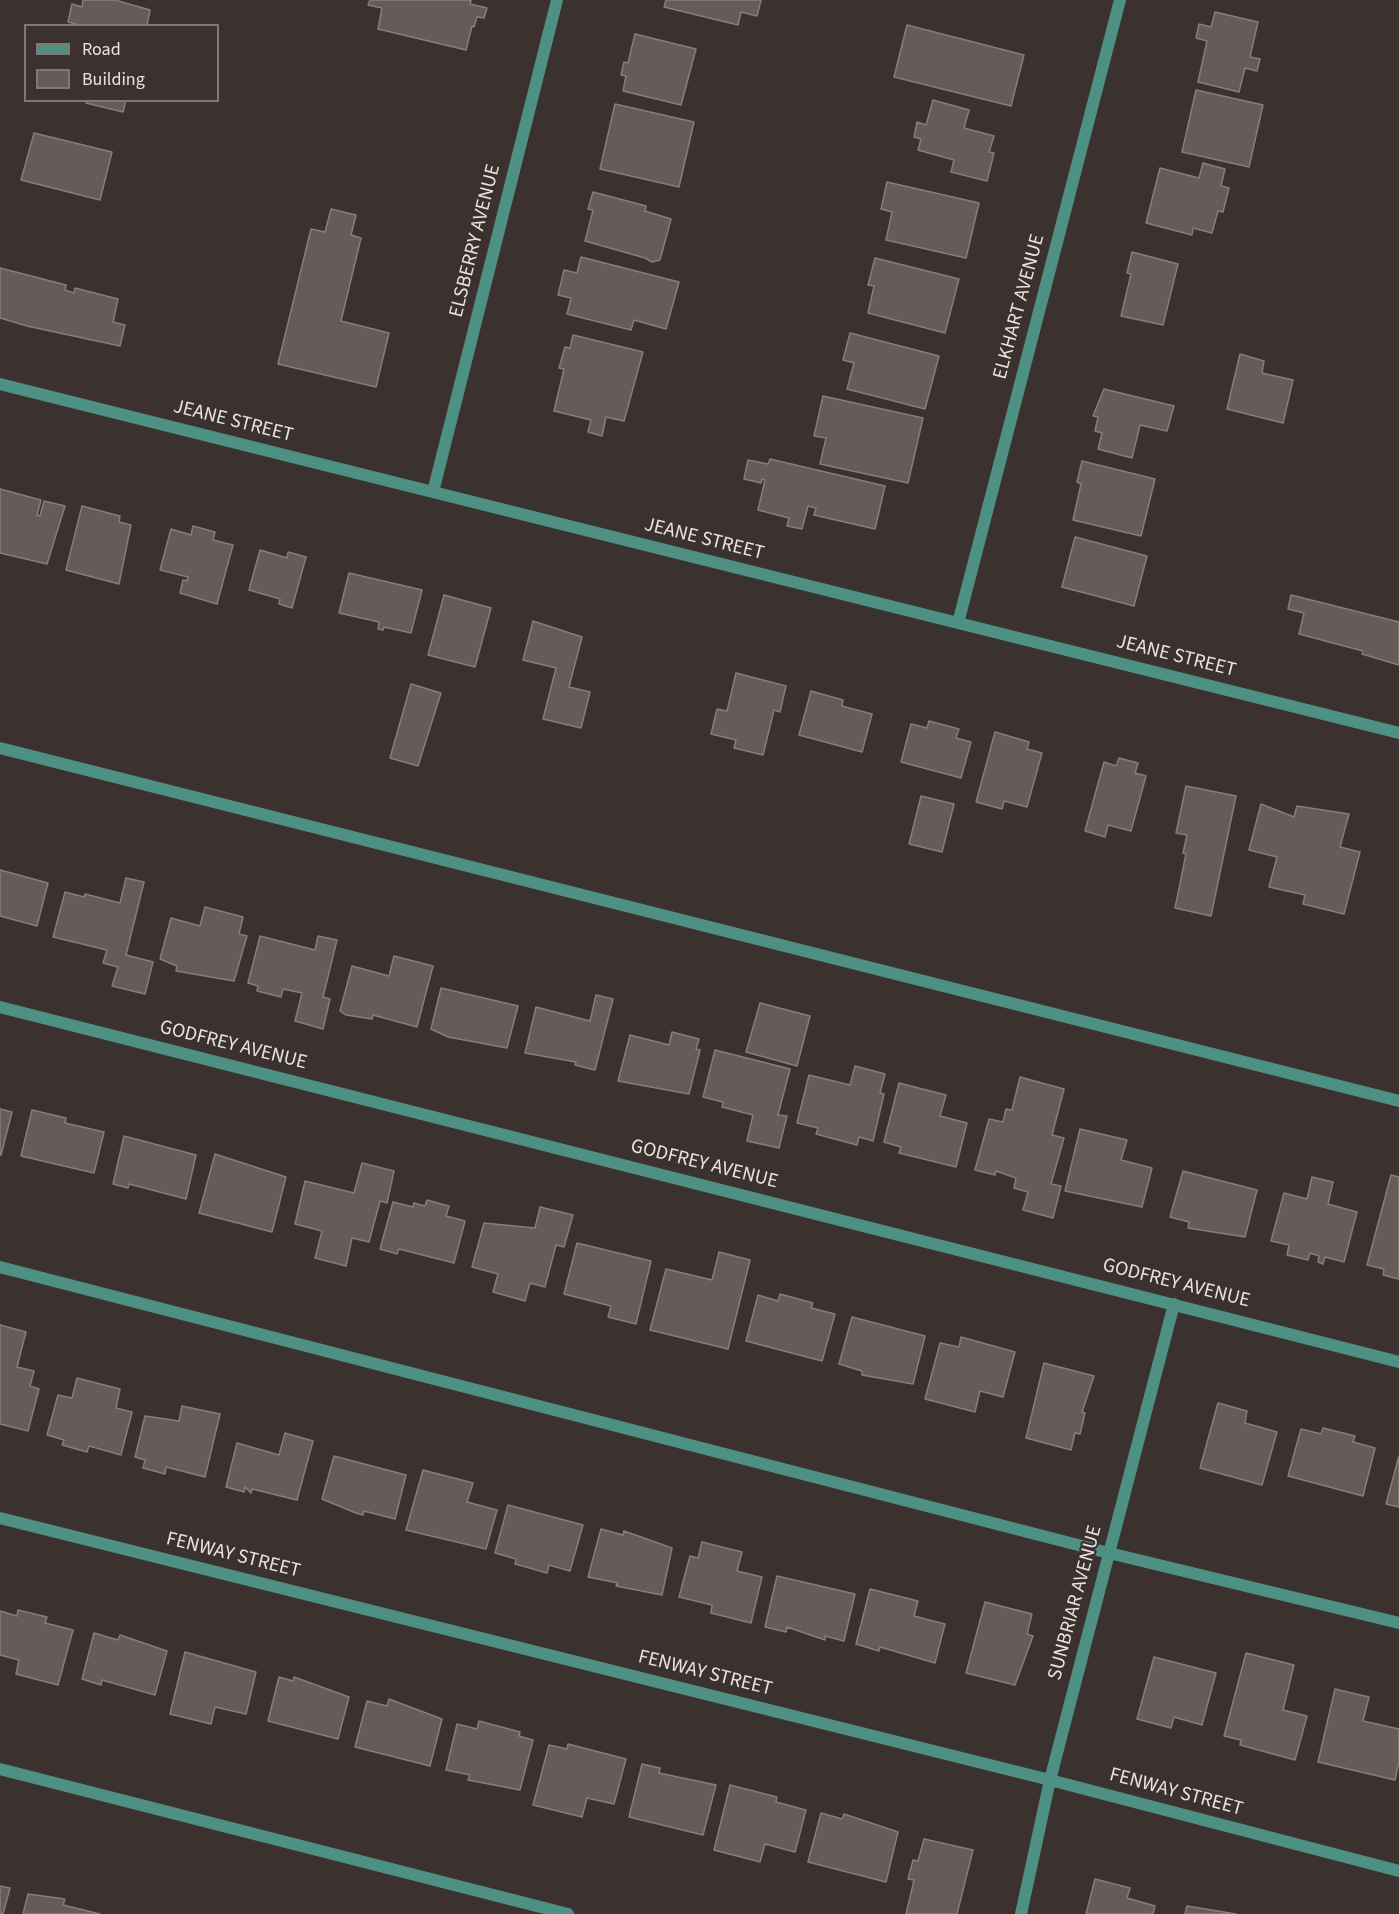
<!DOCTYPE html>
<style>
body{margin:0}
#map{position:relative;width:1399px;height:1914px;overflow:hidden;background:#3b322f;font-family:"Source Sans 3",sans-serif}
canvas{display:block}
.legend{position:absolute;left:24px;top:24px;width:195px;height:78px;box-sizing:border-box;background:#3b322f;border:2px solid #817876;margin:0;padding:8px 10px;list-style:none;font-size:18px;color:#e9e2e1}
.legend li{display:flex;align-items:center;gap:12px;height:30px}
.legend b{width:30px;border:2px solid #817876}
</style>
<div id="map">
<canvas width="1399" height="1914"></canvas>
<ul class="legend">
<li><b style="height:8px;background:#4f9085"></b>Road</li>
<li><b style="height:16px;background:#665b58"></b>Building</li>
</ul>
</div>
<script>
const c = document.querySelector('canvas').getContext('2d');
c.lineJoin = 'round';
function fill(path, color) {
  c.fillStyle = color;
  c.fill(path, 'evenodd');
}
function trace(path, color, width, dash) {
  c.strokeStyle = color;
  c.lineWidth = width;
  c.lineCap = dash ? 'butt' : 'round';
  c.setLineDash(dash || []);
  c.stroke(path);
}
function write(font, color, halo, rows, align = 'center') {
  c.font = font + ' "Source Sans 3",sans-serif';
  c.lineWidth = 4.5;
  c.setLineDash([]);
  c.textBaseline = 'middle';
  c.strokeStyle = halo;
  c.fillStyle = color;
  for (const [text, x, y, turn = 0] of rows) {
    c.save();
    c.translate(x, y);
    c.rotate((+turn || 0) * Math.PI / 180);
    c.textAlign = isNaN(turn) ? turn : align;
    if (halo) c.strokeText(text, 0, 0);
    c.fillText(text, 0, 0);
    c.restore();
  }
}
const building = new Path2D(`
 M83 0H115L150 10 147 26H76V24L68 22 72 4 82 7Z
 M370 0H471L470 4 487 8 484 18 477 17 474 27 472 26 466 50 378 29 382 8 368 5Z
 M666 0H761L757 16 741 12 738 25 664 7Z
 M1215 12 1258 22 1250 57 1260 59 1257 71 1245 68 1239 92 1198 82 1207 41 1196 38 1199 24 1211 27Z
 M907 25 1024 55 1011 106 894 77Z
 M635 34 696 49 681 105 623 91 626 76 621 75 624 62 628 63Z
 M1196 90 1263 105 1249 167 1182 152Z
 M87 100H126L123 112 86 103Z
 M933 100 969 110 964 128 994 136 989 152 994 153 987 181 951 172 954 160 918 150 921 139 914 137 917 122 926 125Z
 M615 104 694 122 679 187 600 169Z
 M34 133 112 152 100 200 21 180Z
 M1203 163 1225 169 1221 186 1229 188 1223 212 1218 211 1212 233 1193 228 1192 235 1146 223 1160 168 1199 178Z
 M887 182 979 203 966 258 886 240 892 212 881 209Z
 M593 192 646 206 645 211 671 219 660 260 652 262 645 258 585 241 593 210 588 209Z
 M331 209 356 215 351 235 361 238 341 321 389 333 376 387 278 364 311 229 325 232Z
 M1132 252 1178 264 1163 325 1121 316 1131 274 1127 273Z
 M581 257 679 282 666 329 634 320 631 330 567 314 571 298 558 295 564 270 577 273Z
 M875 258 959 279 945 333 868 313 874 286 868 285Z
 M0 268 66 285 65 290 74 293 75 288 118 299 113 322 125 325 120 346 27 326 0 318Z
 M850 333 939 356 925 409 847 389 854 363 843 360Z
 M573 335 643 352 624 421 606 417 602 436 588 432 591 420 554 411 564 369 559 368 565 347 570 348Z
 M1240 354 1264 361 1262 373 1293 380 1283 423 1227 409Z
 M1104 389 1174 406 1167 431 1140 425 1132 458 1098 449 1102 433 1095 431 1098 417 1093 416Z
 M823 396 923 418 908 483 820 464 826 438 814 436Z
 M770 459 885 486 875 529 814 515 816 508 808 506 802 529 787 526 789 518 758 510 765 480 762 479 761 483 744 479 748 460 768 464Z
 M1082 461 1155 479 1141 536 1073 520 1081 484 1077 482Z
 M0 489 41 500 37 515 40 516 44 501 65 506 47 564 0 553Z
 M82 506 120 516 119 522 131 525 119 584 66 570Z
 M193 526 215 532 213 540 233 545 217 604 180 593 183 580 187 581 188 577 160 570 171 529 191 535Z
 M1075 537 1147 556 1134 606 1062 587Z
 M260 550 287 558 288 552 306 557 292 608 279 604 280 599 249 590Z
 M349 573 422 590 411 633 384 627 383 630 378 629 379 622 339 613Z
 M444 595 491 608 475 667 428 655Z
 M1291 595 1399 622V665L1362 654 1363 651 1299 634 1304 613 1288 609Z
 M533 621 582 637 569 687 590 692 581 728 543 719 556 668 523 660Z
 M736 673 786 686 780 712 774 710 763 755 734 748 736 740 711 734 717 709 727 711Z
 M411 684 441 693 418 766 390 758Z
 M811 691 843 700 842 706 872 714 862 752 799 735Z
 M929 721 959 729 956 738 971 742 961 778 901 762 911 724 927 728Z
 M995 732 1029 742 1027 749 1042 753 1027 807 1004 801 1002 809 976 802Z
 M1119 758 1138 763 1135 773 1146 776 1131 831 1108 825 1105 837 1085 831 1104 762 1116 766Z
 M1186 786 1236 796 1211 916 1175 908 1186 854 1183 853 1187 835 1176 833Z
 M921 796 954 804 942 852 909 844Z
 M1261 804 1294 817 1297 806 1349 814 1340 847 1360 852 1344 914 1303 904 1305 895 1269 887 1277 857 1249 850Z
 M0 870 48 883 37 926 0 916Z
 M126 878 144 882 126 955 153 962 145 994 112 986 118 967 103 963 107 950 53 937 65 892 84 897 85 894 120 903Z
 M205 907 243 917 239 934 247 936 234 981 176 971 177 966 160 959 171 918 200 926Z
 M260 936 315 950 318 936 337 940 323 997 330 999 323 1029 295 1021 302 993 283 989 281 997 257 991 258 986 248 983Z
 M394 956 433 966 417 1027 373 1015 372 1019 346 1015 340 1011 352 966 389 976Z
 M441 988 518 1006 507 1048 448 1037 431 1029Z
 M596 995 613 999 595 1070 575 1065 576 1062 525 1053 536 1007 590 1021Z
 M760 1003 810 1016 797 1066 746 1052Z
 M672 1032 699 1039 696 1049 700 1050 689 1094 618 1081 630 1035 669 1045Z
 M715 1050 790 1069 778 1115 787 1116 779 1148 747 1141 753 1115 722 1107 723 1102 703 1097Z
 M855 1066 885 1074 880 1093 884 1094 873 1141 859 1137 857 1145 816 1134 818 1128 797 1123 809 1075 850 1085Z
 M1020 1077 1064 1089 1052 1135 1064 1138 1051 1184 1061 1186 1053 1218 1023 1210 1028 1192 1014 1188 1016 1178 996 1171 995 1175 975 1170 989 1119 1003 1122 1006 1109 1012 1110Z
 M899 1083 946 1095 940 1116 967 1123 956 1167 899 1153 901 1147 884 1142Z
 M0 1109 12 1112 1 1155H0Z
 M32 1110 66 1118 65 1123 104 1132 94 1173 21 1156Z
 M1080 1129 1127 1140 1121 1160 1152 1168 1142 1207 1065 1191Z
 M124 1136 196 1155 186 1199 129 1184 128 1188 113 1184Z
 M215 1154 286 1177 272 1232 199 1213Z
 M362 1163 394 1171 387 1203 380 1201 369 1242 352 1238 346 1266 315 1258 322 1231 295 1224 305 1181 354 1193Z
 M1183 1171 1257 1190 1245 1237 1188 1228 1189 1222 1170 1217Z
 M1391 1175 1399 1177V1279L1383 1275 1384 1269 1367 1265Z
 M1312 1177 1333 1182 1328 1204 1357 1212 1344 1262 1325 1257 1323 1264 1318 1262 1319 1256 1310 1253 1308 1260 1287 1255 1289 1245 1271 1241 1284 1193 1307 1199Z
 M427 1200 449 1206 446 1216 465 1221 454 1263 399 1249 397 1254 380 1249 393 1202 413 1207 414 1203 425 1206Z
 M540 1207 573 1215 564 1247 556 1245 545 1287 530 1283 525 1301 493 1292 498 1274 472 1267 484 1223 535 1228Z
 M577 1243 651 1261 636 1324 608 1317 611 1306 564 1294Z
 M719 1252 750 1260 728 1349 650 1330 666 1269 712 1280Z
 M780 1294 813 1303 811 1308 835 1314 822 1361 746 1341 758 1295 778 1301Z
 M852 1317 925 1336 913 1384 862 1375V1371L839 1364Z
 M0 1325 26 1332 17 1367 34 1371 30 1386 39 1389 28 1431 0 1424Z
 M961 1337 1015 1352 1003 1397 980 1391 975 1412 925 1399 940 1343 959 1347Z
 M1044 1363 1094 1376 1082 1412 1085 1413 1080 1434 1075 1433 1071 1450 1026 1438Z
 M77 1378 120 1389 116 1408 132 1412 121 1455 89 1446 87 1452 62 1445 64 1440 47 1435 58 1395 72 1398Z
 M1218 1403 1247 1411 1245 1423 1277 1432 1262 1485 1200 1468Z
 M182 1406 220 1414 205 1477 166 1467 165 1474 143 1468 145 1460 135 1457 145 1416 179 1421Z
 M1323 1428 1355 1436 1353 1442 1375 1448 1363 1496 1288 1476 1301 1429 1321 1434Z
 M285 1433 313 1441 297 1500 252 1489 251 1493 245 1487 244 1492 226 1487 237 1443 279 1455Z
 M334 1456 406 1475 395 1519 364 1511 363 1515 356 1513 322 1499Z
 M1399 1456V1507L1386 1504Z
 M423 1470 473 1483 467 1502 497 1510 486 1549 406 1530Z
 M508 1505 583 1525 570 1571 549 1565 547 1573 515 1564 516 1559 495 1553Z
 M601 1529 623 1535 624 1531 672 1548 662 1595 616 1586 618 1583 588 1577Z
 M702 1542 742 1552 737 1571 762 1577 751 1623 711 1613 712 1605 679 1597 690 1556 698 1558Z
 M777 1576 855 1594 844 1641 825 1636V1640L787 1627 786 1632 765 1627Z
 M870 1589 918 1601 914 1616 945 1624 935 1663 880 1647 879 1651 856 1644Z
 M985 1602 1032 1614 1027 1634 1033 1636 1015 1685 966 1673Z
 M18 1610 47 1617 45 1623 73 1630 58 1685 16 1674 19 1660 0 1655V1611L17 1616Z
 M94 1633 118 1640 120 1635 167 1651 155 1695 102 1680 101 1685 82 1679Z
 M185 1652 256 1672 246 1714 215 1707 211 1724 170 1714Z
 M1246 1653 1294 1665 1283 1710 1307 1716 1295 1760 1240 1745 1241 1740 1224 1736Z
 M1154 1657 1216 1673 1202 1725 1174 1717 1171 1728 1137 1719Z
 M279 1677 293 1681 294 1677 349 1697 338 1739 268 1721Z
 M1335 1689 1369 1697 1363 1721 1399 1729V1761L1395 1780 1318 1762Z
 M389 1699 442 1719 430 1766 355 1747 367 1701 387 1706Z
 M479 1721 520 1732 519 1736 533 1740 520 1790 468 1780 470 1775 446 1770 457 1724 477 1729Z
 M568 1744 626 1759 614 1804 587 1798 582 1817 533 1805 549 1745 567 1749Z
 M642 1764 660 1768 659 1773 716 1785 703 1835 629 1817Z
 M730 1785 777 1797 776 1802 806 1810 795 1852 765 1844 760 1862 714 1850Z
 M821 1813 842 1819 844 1814 898 1832 886 1882 808 1862Z
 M924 1839 973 1850 957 1914H906L914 1880 908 1879 913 1860 918 1861Z
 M1095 1879 1130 1888 1127 1898 1155 1906 1153 1914H1086Z
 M0 1886 10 1888 3 1914H0Z
 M28 1894 65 1899 63 1905 100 1914H23Z
 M1187 1906 1236 1914H1185Z`);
const lane = new Path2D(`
 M0 748 1399 1101
 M0 1267 1109 1553 1399 1623
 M0 1769 568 1914`);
const street = new Path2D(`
 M0 384 1399 733
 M433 492 557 0
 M958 623 1120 0
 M0 1007 1399 1362
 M0 1518 1050 1780 1399 1871
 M1021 1914 1050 1780 1174 1304`);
const streetNames = [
 ["ELSBERRY AVENUE",476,241,-76],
 ["ELKHART AVENUE",1020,307,-75],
 ["JEANE STREET",233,422,14],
 ["JEANE STREET",704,540,14],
 ["JEANE STREET",1176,657,14],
 ["GODFREY AVENUE",233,1046,14],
 ["GODFREY AVENUE",704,1165,14],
 ["GODFREY AVENUE",1176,1284,14],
 ["FENWAY STREET",233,1556,14],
 ["SUNBRIAR AVENUE",1076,1603,-75],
 ["FENWAY STREET",705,1674,14],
 ["FENWAY STREET",1176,1793,15]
];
fill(building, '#665b58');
trace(building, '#887d7a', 1.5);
trace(lane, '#4f9085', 12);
trace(street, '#4f9085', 12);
write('20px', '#e9e2e1', '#3b322f', streetNames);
</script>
